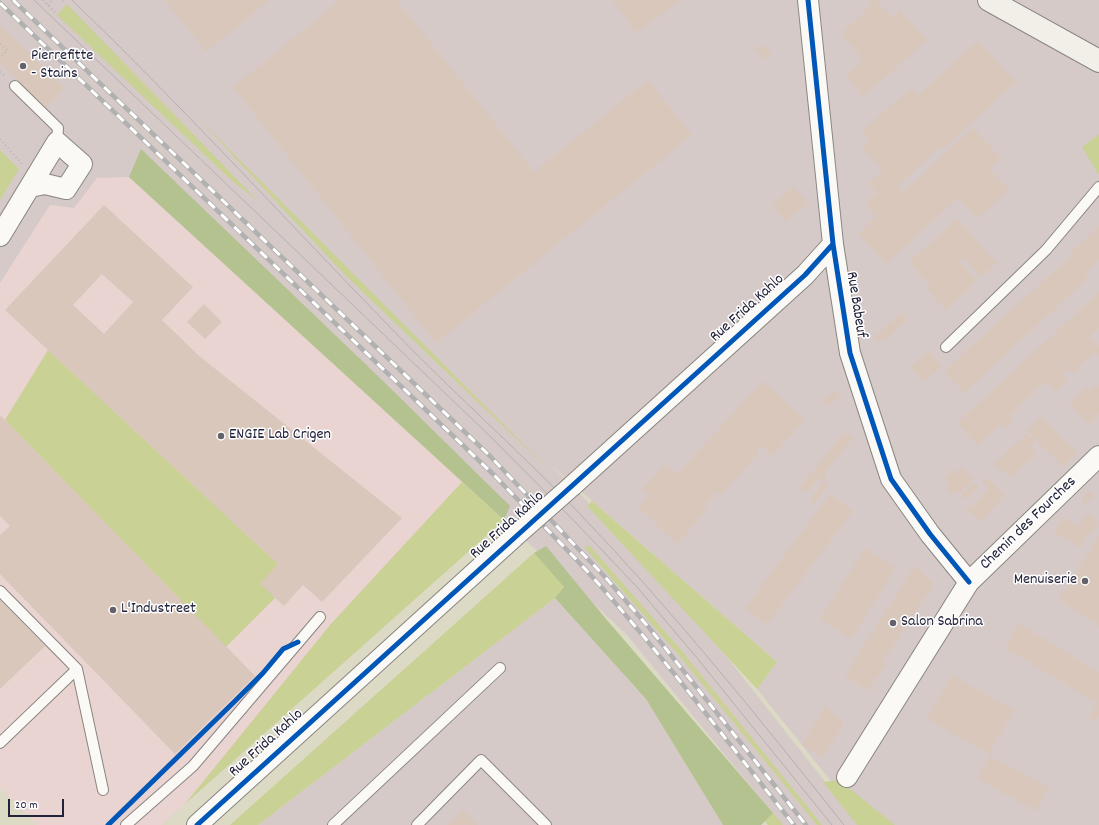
<!DOCTYPE html>
<style>
body{margin:0}
#map{position:relative;width:1099px;height:825px;overflow:hidden;background:#dcd9c5;font-family:Dekko,sans-serif}
canvas{display:block}
.scale{position:absolute;left:8px;top:799px;width:56px;height:18px;box-sizing:border-box;border:2px solid #22223b;border-top:0;padding-left:5px;font-size:12px;line-height:14px;white-space:nowrap;color:#22223b;-webkit-text-stroke:3px #fff;paint-order:stroke}
</style>
<div id="map">
<canvas width="1099" height="825"></canvas>
<div class="scale">20 m</div>
</div>
<script>
const c = document.querySelector('canvas').getContext('2d');
c.lineJoin = 'round';
function fill(path, color) {
  c.fillStyle = color;
  c.fill(path, 'evenodd');
}
function trace(path, color, width, dash) {
  c.strokeStyle = color;
  c.lineWidth = width;
  c.lineCap = dash ? 'butt' : 'round';
  c.setLineDash(dash || []);
  c.stroke(path);
}
function write(font, color, halo, rows, align = 'center') {
  c.font = font + ' Dekko,sans-serif';
  c.lineWidth = 3;
  c.setLineDash([]);
  c.textBaseline = 'middle';
  c.strokeStyle = halo;
  c.fillStyle = color;
  for (const [text, x, y, turn = 0] of rows) {
    c.save();
    c.translate(x, y);
    c.rotate((+turn || 0) * Math.PI / 180);
    c.textAlign = isNaN(turn) ? turn : align;
    if (halo) c.strokeText(text, 0, 0);
    c.fillText(text, 0, 0);
    c.restore();
  }
}
const built = new Path2D(`
 M129 177 504 520 161 825H37L0 788V283L50 205 74 208 97 178Z`);
const industrial = new Path2D(`
 M0 0H1099V825H866L757 689 777 662 551 465 598 512 708 633 859 825H782L627 635 504 520 129 177 97 178 74 208 50 205 0 283Z
 M555 598 646 699 723 825H258Z`);
const green = new Path2D(`
 M67 4 258 201 231 180 57 15Z
 M192 112 553 474 345 275Z
 M1099 134V173L1098 174 1082 147Z
 M0 150 19 169 0 200Z
 M48 350 278 564 275 598 226 647 5 420Z
 M462 482 504 520 185 804 330 625Z
 M592 501 777 662 757 689 587 506Z
 M590 546 681 650 822 825H817L677 653 584 547Z
 M534 553 564 587 555 598 258 825H230Z
 M839 780 895 825H857L823 782Z
 M773 813 783 825H768L765 821Z`);
const forest = new Path2D(`
 M141 149 381 379 510 506 504 520 129 177Z
 M546 546 606 619 773 813 761 825H723L646 699 555 598 564 587 534 553Z`);
const building = new Path2D(`
 M164 0H270L206 52Z
 M340 0H396L534 172 648 80 692 135 436 343 233 87Z
 M612 0H681L637 33Z
 M868 0H876L893 18 900 10 927 40 862 98 847 75 863 59 841 34 872 4Z
 M0 25 65 88 46 108 0 63Z
 M978 41 1016 82 942 150 940 147 898 186 903 192 973 128 1001 158 990 169 1009 190 977 219 958 198 886 264 858 234 876 217 866 204 877 193 869 183 883 170 862 147 870 140 862 131 911 88 918 95Z
 M762 44 772 54 766 60 755 50Z
 M794 187 808 203 785 221 772 205Z
 M104 205 193 287 162 320 198 355 402 518 322 602 303 585 284 606 260 584 278 564 5 310ZM102 274 133 302 104 334 73 305Z
 M957 219 997 263 981 277 963 257 959 261 977 280 946 311 927 289 931 286 909 262Z
 M1099 226V260L1085 274 1089 277 964 393 944 371 1072 255 1070 253Z
 M1099 292V328L1052 371 1053 372 1090 337 1099 346V357L1094 352 1078 367 1079 369 1074 374 1070 369 1063 375 1068 380 1056 392 1045 381 1009 416 1014 421 1006 429 1001 424 977 445 957 423Z
 M204 304 222 322 205 339 187 322Z
 M901 313 907 320 884 342 881 339 878 342 874 337Z
 M929 350 942 367 922 382 910 367Z
 M763 381 805 420 772 456 760 445 756 450 759 453 721 495 717 492 703 507 707 510 677 544 638 507 649 495 642 489 666 464 677 474Z
 M1097 384 1099 386V414L1089 425 1069 404 1086 387 1090 390Z
 M835 390 840 396 827 407 822 401Z
 M0 415 255 676 175 754 0 574V535L10 526 0 516Z
 M1041 416 1077 453 1063 467 1027 431Z
 M845 432 853 438 824 474 827 476 824 481 829 484 814 504 810 500 824 481 819 478 807 493 799 488Z
 M1027 433 1035 442 1030 447 1036 453 1012 477 1007 471 1004 474 994 464Z
 M961 467 973 479 959 493 956 490 952 494 946 488 950 484 944 478 952 470 954 473Z
 M987 477 1005 495 981 522 966 508 969 506 971 508 989 488 982 482Z
 M974 482 979 487 966 500 961 495Z
 M1090 491 1094 496 1085 504 1080 499Z
 M830 494 853 511 767 625 745 608Z
 M1088 513 1099 522 1091 535 1089 533 1080 548 1053 531 1063 517 1079 526Z
 M1099 535V626L1059 600Z
 M865 548 896 568 851 639 820 619Z
 M915 565 934 584 883 661 887 664 867 691 845 675Z
 M0 600 45 646 0 689Z
 M1018 623 1099 672V716L1096 721 1089 718 1097 703 1005 648Z
 M952 675 1014 710 989 754 927 719Z
 M825 706 844 723 823 758 802 745Z
 M990 756 1049 788 1036 811 978 779Z
 M463 810 478 825H448Z`);
const path = new Path2D(`
 M43 0 55 12
 M63 0 64 1
 M48 5 52 0
 M0 44 7 50 0 58
 M0 72 5 76
 M0 139 22 164`);
const lane = new Path2D(`
 M15 86 58 128 57 142
 M946 347 1046 250 1099 187
 M0 591 77 669 103 790
 M0 743 77 669
 M126 825 193 766 320 617
 M333 825 500 668
 M417 825 481 760 546 825`);
const street = new Path2D(`
 M808 0 833 244 850 353 891 479 930 534 969 582
 M0 236 57 142 82 164 66 189 45 184 30 187
 M572 486 805 275 833 244
 M847 777 969 582 1099 456
 M197 825 514 537`);
const secondary = new Path2D(`
 M989 0 1099 61`);
const tram = new Path2D(`
 M34 0 493 439 577 524 637 587 697 658 832 825
 M72 0C180 104 281 215 385 322 448 388 516 448 579 513 674 612 759 718 844 825`);
const rail = new Path2D(`
 M13 0 490 456 606 578 651 630 806 825
 M0 3 494 475C528 511 564 545 597 582 666 660 729 744 794 825`);
const streetBridge = new Path2D(`
 M514 537 572 486`);
const cycleway = new Path2D(`
 M808 0 833 244 850 353 891 479 930 534 969 582
 M108 825 235 701 263 673 283 649 298 642
 M197 825 805 275 833 244`);
const markers = [
 [23,66,4,"#63626b"],
 [221,436,4,"#63626b"],
 [1085,581,4,"#63626b"],
 [113,610,4,"#63626b"],
 [893,623,4,"#63626b"]
];
const poiNames = [
 ["Pierrefitte",31,57],
 ["- Stains",31,75],
 ["ENGIE Lab Crigen",229,436],
 ["Menuiserie",1077,581,"right"],
 ["L'Industreet",121,610],
 ["Salon Sabrina",901,623]
];
const streetNames = [
 ["Rue Babeuf",855,305,81],
 ["Rue Frida Kahlo",748,309,-42],
 ["Chemin des Fourches",1029,524,-44],
 ["Rue Frida Kahlo",508,526,-42],
 ["Rue Frida Kahlo",267,744,-42]
];
fill(built, '#ead4d1');
fill(industrial, '#d6cac9');
fill(green, '#c9d195');
fill(forest, '#b3c28e');
fill(building, '#d9c7bb');
trace(lane, '#888681', 12);
trace(street, '#888681', 22);
trace(secondary, '#888681', 24);
trace(path, '#babab8', 2.5, [1, 3]);
trace(lane, '#faf9f6', 10);
trace(street, '#faf9f6', 20);
trace(secondary, '#f1efe8', 22);
trace(tram, '#b2b1b1', 1);
trace(rail, '#b2b1b1', 4.5);
trace(rail, '#fff', 3, [9]);
trace(streetBridge, '#888681', 22, []);
trace(streetBridge, '#faf9f6', 20);
trace(cycleway, '#0057b8', 5);
for (const [x, y, r, color] of markers) {
  const dot = new Path2D();
  dot.arc(x, y, r, 0, 2 * Math.PI);
  c.fillStyle = color;
  c.fill(dot);
  trace(dot, '#fff', 1.5);
}
write('16px', '#22223b', '#fff', poiNames, 'left');
write('16px', '#22223b', '#fff', streetNames);
</script>
